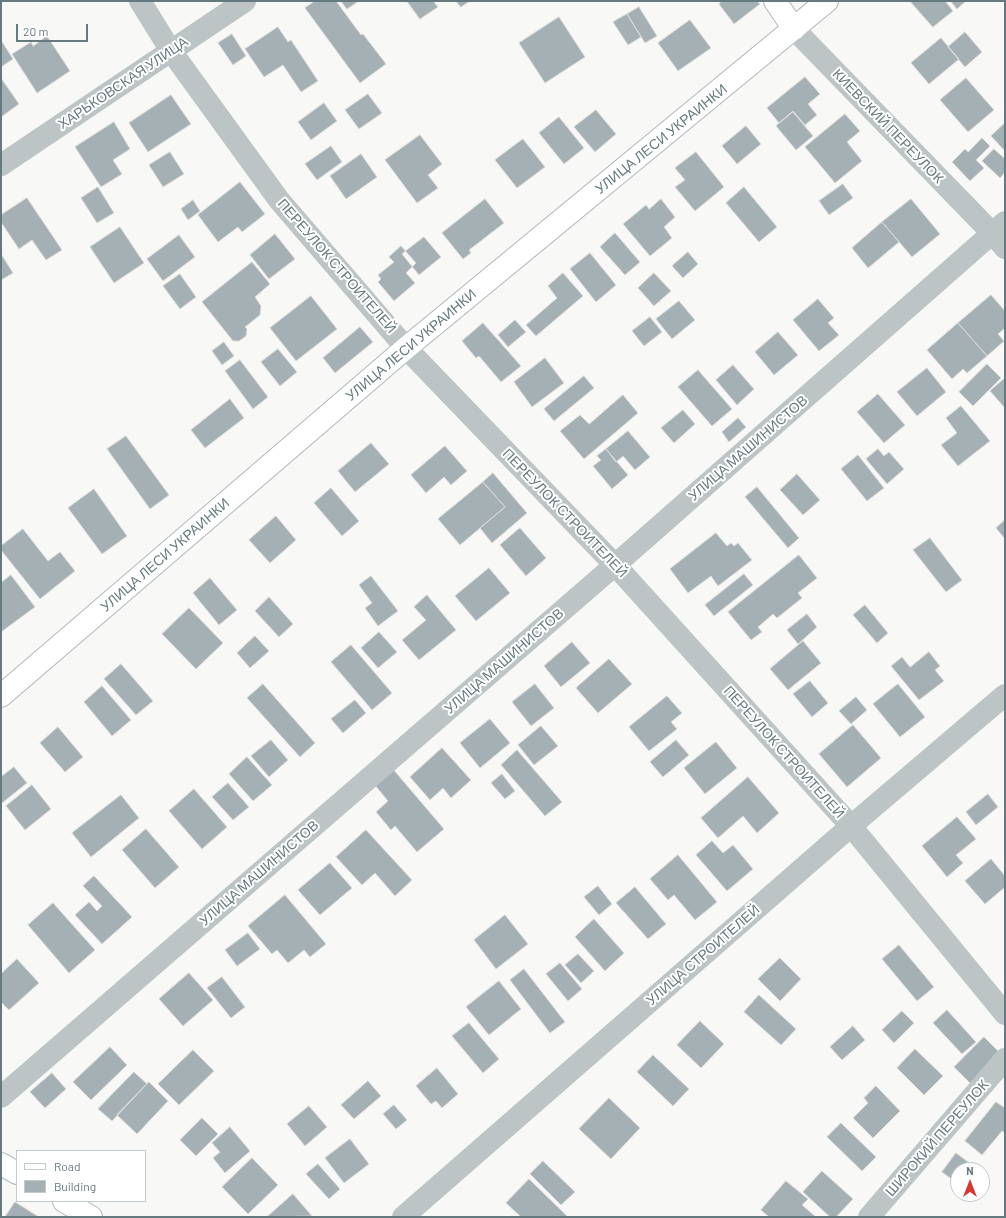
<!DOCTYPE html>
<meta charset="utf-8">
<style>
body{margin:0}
#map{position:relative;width:1006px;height:1218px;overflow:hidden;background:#f8f8f6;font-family:Barlow,sans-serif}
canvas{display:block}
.frame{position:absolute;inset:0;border:2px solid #657a7f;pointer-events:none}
.legend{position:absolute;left:16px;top:1150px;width:130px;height:52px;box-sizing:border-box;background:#fff;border:1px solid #c1cacc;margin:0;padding:5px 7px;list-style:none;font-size:12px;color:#657a7f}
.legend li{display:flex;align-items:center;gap:8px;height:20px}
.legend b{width:20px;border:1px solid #c1cacc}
.north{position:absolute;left:950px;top:1162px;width:40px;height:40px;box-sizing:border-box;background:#fff;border:1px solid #c1cacc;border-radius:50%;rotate:0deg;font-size:11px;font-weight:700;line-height:16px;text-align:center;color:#657a7f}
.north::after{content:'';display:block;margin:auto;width:14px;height:18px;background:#d93735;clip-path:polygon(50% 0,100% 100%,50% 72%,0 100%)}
.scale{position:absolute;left:16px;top:24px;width:72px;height:18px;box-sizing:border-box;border:2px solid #657a7f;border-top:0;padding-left:5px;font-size:12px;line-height:14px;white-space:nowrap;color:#657a7f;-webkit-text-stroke:3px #fff;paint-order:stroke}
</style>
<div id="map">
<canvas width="1006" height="1218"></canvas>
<div class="frame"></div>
<ul class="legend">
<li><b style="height:5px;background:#fff"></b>Road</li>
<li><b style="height:11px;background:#a4b0b3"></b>Building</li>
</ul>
<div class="north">N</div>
<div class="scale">20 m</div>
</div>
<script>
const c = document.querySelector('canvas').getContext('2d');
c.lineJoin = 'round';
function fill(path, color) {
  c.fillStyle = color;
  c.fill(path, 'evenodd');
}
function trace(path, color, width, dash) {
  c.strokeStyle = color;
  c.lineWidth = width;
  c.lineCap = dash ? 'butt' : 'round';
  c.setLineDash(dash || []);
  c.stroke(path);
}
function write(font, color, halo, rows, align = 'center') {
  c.font = font + ' Barlow,sans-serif';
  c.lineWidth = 4;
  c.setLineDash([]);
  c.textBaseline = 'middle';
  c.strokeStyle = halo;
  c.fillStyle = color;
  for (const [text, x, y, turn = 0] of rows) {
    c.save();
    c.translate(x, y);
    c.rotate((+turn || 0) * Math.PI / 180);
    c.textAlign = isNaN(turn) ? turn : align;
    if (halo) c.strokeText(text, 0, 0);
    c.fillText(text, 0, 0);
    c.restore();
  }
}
const building = new Path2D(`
 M315 1H336L361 35 363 34 386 64 360 83 305 8Z
 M341 1H359L347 9Z
 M407 1H433L438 7 420 19Z
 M456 1H470L461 7Z
 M722 1H757L760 4 734 24 719 4Z
 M910 1H945L953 11 933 27Z
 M951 1H966L957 9Z
 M639 7 657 36 645 43 627 14Z
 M627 14 641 37 628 45 613 22Z
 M559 17 585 57 545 83 519 43Z
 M690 20 711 48 678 71 658 43Z
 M278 27 288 42 291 40 318 81 301 92 283 65 264 77 245 49Z
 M965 32 982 52 965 67 948 47Z
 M232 34 246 56 233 65 218 43Z
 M47 36 70 71 37 93 12 54 31 42 33 46Z
 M941 38 959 59 929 84 911 63Z
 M1 40 13 59 1 67Z
 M805 77 820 94 808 104 817 115 805 125 793 111 779 123 767 108Z
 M1 78 19 104 1 117Z
 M966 78 994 110 968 132 940 100Z
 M368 94 382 113 359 129 345 110Z
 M171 95 191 124 148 152 129 123Z
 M324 103 337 121 311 140 298 122Z
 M596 110 616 134 595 152 574 127Z
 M793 112 813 136 796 150 776 126Z
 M845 114 860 131 847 142 862 161 835 183 805 147Z
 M559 117 584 148 564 164 539 133Z
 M114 122 130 149 113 160 122 174 101 187 75 147Z
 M1005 123V151L991 136Z
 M746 126 761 144 737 164 722 146Z
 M420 135 442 164 428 175 438 188 417 203 385 160Z
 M982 138 990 146 976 160 984 168 970 181 952 162 965 149 968 152Z
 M523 139 545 167 517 188 495 160Z
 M331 146 342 162 317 180 305 164Z
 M994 149 1005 159V172L1000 178 982 161Z
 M170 152 184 174 163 187 149 165Z
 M696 152 724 187 695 211 675 187 685 180 675 168Z
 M361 154 377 177 346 199 330 176Z
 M240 182 265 214 242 232 238 227 218 242 198 215Z
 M843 184 853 198 829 215 819 201Z
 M98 187 114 213 97 223 81 198Z
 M744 187 777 227 759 242 726 203Z
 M27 198 62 250 46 260 32 240 19 249 1 222V215Z
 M485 199 504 223 469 250 471 253 463 259 442 233Z
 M661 199 675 217 664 227 672 238 650 256 623 224 646 205 649 209Z
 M911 199 940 234 912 257 882 222Z
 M193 200 200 211 188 220 181 209Z
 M882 222 899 242 868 268 852 248Z
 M120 227 144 263 114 283 90 247Z
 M615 233 640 262 625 275 600 247Z
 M275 234 295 259 269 279 250 255Z
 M179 235 195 257 163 281 147 259Z
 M424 237 441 257 419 275 402 254Z
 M401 246 416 263 406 273 415 283 394 301 378 282 381 279 378 275 394 262 389 257Z
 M688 252 698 264 683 278 672 266Z
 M590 253 616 285 596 302 570 269Z
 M1 254 13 273 1 280Z
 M252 262 270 284 255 297 261 306 260 315 245 327 247 329 246 336 239 341H233L202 302Z
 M563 273 583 296 536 336 526 325 557 298 548 286Z
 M654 273 671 291 654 306 638 288Z
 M180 274 196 297 180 309 163 286Z
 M991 295 1005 311V328L998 334 1004 341 987 356 958 323Z
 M311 296 337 329 296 361 270 328Z
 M818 299 834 318 828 323 839 335 819 351 793 320Z
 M679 301 695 320 672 339 656 319Z
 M650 317 662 332 644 346 632 331Z
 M515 320 526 332 508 347 498 335Z
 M483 323 521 366 501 382 479 356 476 358 462 341Z
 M958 323 987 356 967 373 963 369 952 379 927 350Z
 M360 327 373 342 335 373 323 358Z
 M778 332 798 355 774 375 755 352Z
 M224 342 234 356 222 365 212 351Z
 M278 349 297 372 280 386 261 362Z
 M545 358 564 383 532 407 514 382Z
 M240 360 268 397 253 409 225 371Z
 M987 364 1001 378 973 406 959 392Z
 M733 365 754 389 737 405 716 380Z
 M927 368 946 392 917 416 897 392Z
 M698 370 732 409 712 426 678 387Z
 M584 376 594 388 554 421 544 409Z
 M1005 378V406L1004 407 990 391Z
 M878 394 905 425 884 443 857 412Z
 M623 395 638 413 584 459 560 431 580 415 589 424Z
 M230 399 244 418 205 448 191 430Z
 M961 406 990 441 958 466 941 445 957 433 946 418Z
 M683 410 695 424 674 443 661 428Z
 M738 418 746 427 729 442 722 432Z
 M628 431 650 457 635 470 623 456 616 462 606 449Z
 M126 436 169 495 150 509 107 449Z
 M371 443 389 464 355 492 338 471Z
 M445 446 467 471 451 485 444 477 426 493 411 475Z
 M606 449 628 475 612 489 593 466 601 460 597 456Z
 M878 449 884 456 889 452 904 469 887 484 866 459Z
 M858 455 884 488 867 501 841 469Z
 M493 473 527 513 492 543 480 528 505 507 483 482Z
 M797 474 820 500 803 515 780 490Z
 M483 482 505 507 460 545 438 519Z
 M757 487 799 538 788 548 745 497Z
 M331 488 359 521 342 536 314 503Z
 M94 489 127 536 102 554 68 508Z
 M276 516 296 540 270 563 249 540Z
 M1005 520V539L996 528Z
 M520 528 546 558 526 576 500 545Z
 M23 529 48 561 60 552 75 571 40 599 1 550V546Z
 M716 533 727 546 731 543 734 546 738 543 752 560 718 586 711 576 688 593 670 569Z
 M930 538 962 580 946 592 913 550Z
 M799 555 817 578 798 593 802 598 777 618 773 614 758 627 762 632 751 640 728 612Z
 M489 568 510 593 476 621 455 596Z
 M744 574 753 585 714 616 705 605Z
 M11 575 35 607 1 632V583Z
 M371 576 398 611 378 626 365 608 372 603 359 585Z
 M210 578 237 610 219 625 193 593Z
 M427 595 456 630 419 660 402 640 426 620 414 607Z
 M269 597 293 624 279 637 255 611Z
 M865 605 888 633 877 643 853 615Z
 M189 608 223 643 196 669 162 634Z
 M807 614 817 627 798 644 787 630Z
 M379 632 397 652 378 668 361 648Z
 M255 636 269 651 250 668 237 653Z
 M803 641 821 663 788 690 770 669Z
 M572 642 590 663 561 687 544 666Z
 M351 645 392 693 372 710 331 662Z
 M929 652 940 666 935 670 944 681 919 700 891 666 902 657 910 667Z
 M609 659 632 684 598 713 576 688Z
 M121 664 153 701 136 715 104 679Z
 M810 681 828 703 812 717 793 694Z
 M263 684 315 743 300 757 247 698Z
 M535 684 554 708 531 726 512 702Z
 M898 684 925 717 900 737 873 704Z
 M102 686 131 720 112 736 84 702Z
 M667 696 682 713 671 722 677 729 649 751 629 727Z
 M856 697 867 710 851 724 839 711Z
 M355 700 366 713 343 733 331 719Z
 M490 719 510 743 480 768 460 743Z
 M853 725 881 758 847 787 819 754Z
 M541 726 558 746 534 765 518 745Z
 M58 727 83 757 65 772 40 743Z
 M271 740 288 760 269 777 251 756Z
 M676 740 689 755 663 777 650 762Z
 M716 742 737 768 705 794 684 768Z
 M442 748 471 780 451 798 443 788 430 800 410 777Z
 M517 750 562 802 545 816 501 765Z
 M247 757 272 785 253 801 229 774Z
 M14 767 27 783 2 803 1 801V777Z
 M392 768 444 829 417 852 395 826 391 830 376 812 388 801 374 784Z
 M502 774 515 791 505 799 491 783Z
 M748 777 779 813 757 833 743 816 718 838 701 818Z
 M228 783 249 807 233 820 212 797Z
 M32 785 51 809 25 830 6 806Z
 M194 789 227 827 202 849 169 811Z
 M988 794 998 807 976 825 966 812Z
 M121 795 139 818 91 857 72 833Z
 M957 817 976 839 956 855 963 863 947 877 922 846Z
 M146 829 179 867 155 888 122 850Z
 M366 830 412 880 395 896 375 873 362 885 336 857Z
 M712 841 723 853 733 845 753 869 727 891 696 855Z
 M678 855 717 902 695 920 674 895 668 900 650 879Z
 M991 859 1005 876V887L985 904 965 881Z
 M330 863 352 888 320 915 298 890Z
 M94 876 132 917 102 944 75 915 89 902 97 911 102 906 83 886Z
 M598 886 612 904 599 915 584 897Z
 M635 887 666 924 648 939 616 903Z
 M285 895 326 944 310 957 304 950 288 963 277 950 272 954 248 926Z
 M53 903 95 950 69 973 28 925Z
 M505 915 528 944 496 969 474 940Z
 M594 919 624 953 605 971 575 937Z
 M248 933 260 949 237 966 225 950Z
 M899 945 934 987 917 1001 882 959Z
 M578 954 594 971 581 983 565 965Z
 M780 958 801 979 780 1001 758 979Z
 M17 959 39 983 9 1010 1 1002V974Z
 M560 963 582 989 568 1001 546 974Z
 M524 969 565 1022 550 1033 510 980Z
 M189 973 213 1000 183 1026 159 999Z
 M222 977 245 1007 231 1018 207 988Z
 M499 981 521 1009 489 1035 466 1007Z
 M759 995 796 1029 781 1045 744 1012Z
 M947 1010 976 1042 962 1054 933 1023Z
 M902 1011 914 1023 894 1043 882 1030Z
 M700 1021 724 1044 701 1068 677 1045Z
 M469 1023 499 1059 483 1073 452 1036Z
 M853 1026 865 1040 842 1060 830 1047Z
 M984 1037 1000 1053 970 1083 954 1067Z
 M110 1047 127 1065 91 1100 73 1082Z
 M915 1049 943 1076 924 1095 897 1068Z
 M193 1050 214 1071 179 1105 158 1084Z
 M653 1055 689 1089 673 1106 637 1072Z
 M437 1068 458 1094 442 1108 436 1101 431 1104 416 1086Z
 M134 1072 147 1084 112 1121 98 1109Z
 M52 1073 66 1089 45 1108 30 1092Z
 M368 1081 381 1096 354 1119 341 1105Z
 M149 1082 168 1101 137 1134 117 1115Z
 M876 1086 900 1111 873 1138 853 1118 868 1103 864 1098Z
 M609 1098 640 1128 611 1159 579 1129Z
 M996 1102 1005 1108V1133L1002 1131 982 1155 965 1141Z
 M394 1105 407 1120 396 1129 383 1114Z
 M309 1106 327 1127 305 1146 287 1124Z
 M202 1118 218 1134 196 1156 180 1140Z
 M841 1123 876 1157 862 1171 827 1137Z
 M230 1127 250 1151 225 1173 213 1158 220 1152 212 1143Z
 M350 1139 369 1164 344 1183 325 1158Z
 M956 1153 979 1170H958V1184L942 1172Z
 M252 1158 278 1185 248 1214 222 1187Z
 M543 1161 575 1192 561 1205 530 1174Z
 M318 1164 340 1189 329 1199 306 1174Z
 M822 1171 853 1199 836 1217H830L803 1192Z
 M529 1179 568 1217H521L506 1203Z
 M786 1181 808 1199 802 1205 816 1217H769L761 1210Z
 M293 1194 312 1216 267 1217Z
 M15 1202 39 1217H5Z`);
const street = new Path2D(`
 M140 1 171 51 279 200 406 348 615 565 851 826 1005 1014
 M794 29 992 233 1005 248
 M1 165 245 1
 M1 1097 615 565 1005 222
 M403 1217 851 826 1005 695
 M869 1217 1005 1059`);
const secondary = new Path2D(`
 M775 1 794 29
 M1 696 406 348 827 1
 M1 1164 17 1173
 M64 1201 91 1217`);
const streetNames = [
 ["ХАРЬКОВСКАЯ УЛИЦА",123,83,-34],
 ["КИЕВСКИЙ ПЕРЕУЛОК",888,126,46],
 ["УЛИЦА ЛЕСИ УКРАИНКИ",661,139,-39],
 ["ПЕРЕУЛОК СТРОИТЕЛЕЙ",337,266,49],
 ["УЛИЦА ЛЕСИ УКРАИНКИ",411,345,-40],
 ["УЛИЦА МАШИНИСТОВ",748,448,-41],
 ["ПЕРЕУЛОК СТРОИТЕЛЕЙ",565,513,46],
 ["УЛИЦА ЛЕСИ УКРАИНКИ",165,555,-41],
 ["УЛИЦА МАШИНИСТОВ",504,661,-41],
 ["ПЕРЕУЛОК СТРОИТЕЛЕЙ",784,752,48],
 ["УЛИЦА МАШИНИСТОВ",259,873,-41],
 ["УЛИЦА СТРОИТЕЛЕЙ",703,955,-41],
 ["ШИРОКИЙ ПЕРЕУЛОК",937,1138,-49]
];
fill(building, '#a4b0b3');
trace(building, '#dadad8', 1);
trace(secondary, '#b0b8ba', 24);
trace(street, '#bdc4c5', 22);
trace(secondary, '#fff', 22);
write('14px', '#657a7f', '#fff', streetNames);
</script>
